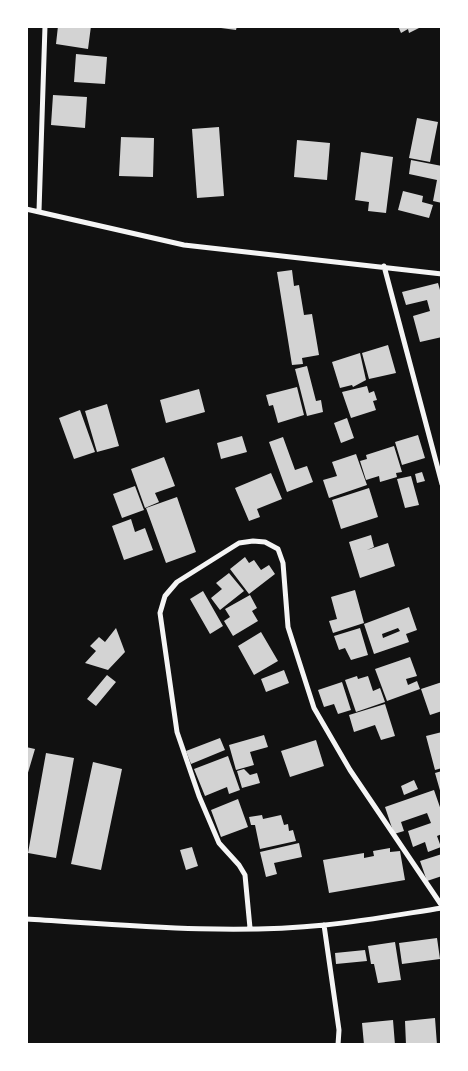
<!DOCTYPE html>
<style>
body{margin:0}
#map{position:relative;width:468px;height:1071px;overflow:hidden;background:#111;font-family:Montserrat,sans-serif}
canvas{display:block}
.frame{position:absolute;inset:0;border:28px solid #fff;pointer-events:none}
</style>
<div id="map">
<canvas width="468" height="1071"></canvas>
<div class="frame"></div>
</div>
<script>
const c = document.querySelector('canvas').getContext('2d');
c.lineJoin = 'round';
function fill(path, color) {
  c.fillStyle = color;
  c.fill(path, 'evenodd');
}
function trace(path, color, width, dash) {
  c.strokeStyle = color;
  c.lineWidth = width;
  c.lineCap = dash ? 'butt' : 'round';
  c.setLineDash(dash || []);
  c.stroke(path);
}
const building = new Path2D(`
 M58 26H91L88 49 56 44Z
 M221 26H237L236 30 221 28Z
 M398 26H423L409 33 408 29 401 33Z
 M76 54 107 57 105 84 74 82Z
 M53 95 87 97 85 128 51 125Z
 M417 118 438 122 430 162 409 158Z
 M219 127 224 196 197 198 192 129Z
 M121 137 154 138 153 177 119 176Z
 M297 140 330 143 327 180 294 177Z
 M361 152 393 157 386 213 368 211 369 202 355 200Z
 M411 160 442 166V203L433 201 437 180 409 174Z
 M403 191 423 196 422 202 433 205 429 218 398 210Z
 M292 270 294 286 299 285 304 315 312 314 319 355 302 358 303 364 292 365 277 272Z
 M438 283 442 297V337L420 342 413 316 430 311 427 300 406 305 402 292Z
 M388 345 396 373 369 379 362 353Z
 M360 353 366 380 353 387 352 385 340 388 332 362Z
 M307 366 316 401 321 400 323 412 307 416 295 369Z
 M367 386 369 393 374 391 377 400 373 401 376 410 351 418 342 392Z
 M297 387 304 415 278 423 273 405 269 406 266 395Z
 M199 389 205 412 166 423 160 400Z
 M107 404 119 446 97 452 85 411Z
 M80 410 95 452 74 459 59 418Z
 M347 418 354 438 341 443 334 423Z
 M418 435 425 458 402 465 395 442Z
 M242 436 247 452 221 459 217 443Z
 M283 437 295 470 307 466 313 482 287 492 269 442Z
 M394 446 402 472 396 473 397 477 380 482 379 476 366 480 360 461 367 459 366 455Z
 M356 454 367 485 329 498 323 480 337 476 332 462Z
 M164 457 175 486 155 493 159 502 145 508 131 469Z
 M422 472 425 481 417 483 415 474Z
 M271 473 282 499 257 509 260 517 249 521 235 488Z
 M411 476 419 505 405 508 397 479Z
 M135 486 144 510 122 518 113 494Z
 M369 488 378 517 341 529 332 500Z
 M177 497 196 552 166 563 146 508Z
 M131 519 135 532 145 528 153 550 124 560 112 526Z
 M371 535 374 547 367 550 388 543 395 566 360 578 349 542Z
 M245 557 249 563 254 560 261 570 269 565 275 574 249 594 230 569Z
 M229 573 244 591 220 610 211 598 222 589 216 583Z
 M355 590 364 623 333 633 329 621 337 619 331 597Z
 M203 591 223 626 210 634 190 599Z
 M250 595 257 608 252 611 258 621 233 636 224 621 230 617 225 609Z
 M409 607 417 630 406 634 409 642 374 654 364 624ZM398 628 400 631 383 638 382 634Z
 M116 628 125 652 108 670 85 663 96 651 90 646 99 637 105 642Z
 M360 628 368 655 351 660 345 648 339 650 334 636Z
 M261 632 278 661 254 675 238 646Z
 M410 657 417 676 406 679 408 685 417 681 420 689 387 701 375 669Z
 M284 670 289 683 266 692 261 679Z
 M107 675 116 682 96 706 87 699Z
 M357 676 358 679 368 676 373 691 380 688 385 702 356 712 345 680Z
 M342 682 351 710 338 714 334 704 324 707 318 690Z
 M442 682V711L430 715 421 689Z
 M385 704 395 736 381 740 375 725 354 732 349 715Z
 M442 732V768L435 770 426 736Z
 M264 735 268 747 250 752 254 765 236 770 229 745Z
 M220 738 225 750 191 764 186 751Z
 M316 740 324 766 290 777 281 751Z
 M26 747 35 749 27 776H26Z
 M46 753 74 758 56 858 28 853Z
 M228 756 240 790 229 794 227 787 205 796 194 769Z
 M93 762 122 769 101 870 71 864Z
 M244 769 250 775 257 773 260 783 242 788 237 771Z
 M442 771V794H441L435 773Z
 M414 780 418 789 404 795 401 786Z
 M434 790 442 813V834L437 836 441 847 428 852 425 842 413 847 408 831 431 823 427 813 401 822 404 831 394 834 385 807Z
 M238 799 248 827 221 837 211 810Z
 M262 815 263 819 281 815 284 825 288 824 289 831 293 830 296 841 260 849 255 825H251L249 817Z
 M299 843 302 857 274 863 277 874 266 877 260 852Z
 M192 847 198 866 186 870 180 850Z
 M390 848V852L400 851 405 880 329 893 323 860 364 853V858L374 856 373 851Z
 M442 854V876L427 881 420 861Z
 M437 938 440 959 402 964 399 943Z
 M395 942 401 980 378 983 374 964H371L368 946Z
 M365 950 367 961 336 964 335 953Z
 M435 1018 437 1045H406L405 1021Z
 M393 1020 395 1045H364L362 1023Z`);
const minor = new Path2D(`
 M26 209 184 245 442 274
 M39 211 45 26
 M384 266 442 484
 M26 919C124 925 228 935 325 925 364 921 403 914 442 908
 M324 925 339 1030 338 1045
 M250 928 245 875 239 865 219 843 199 796 177 732 160 613 165 596 177 582 239 543 253 541 265 542 278 549 283 563 288 627 314 708 350 770 442 906`);
fill(building, '#d3d3d3');
trace(minor, '#f5f5f5', 5);
</script>
